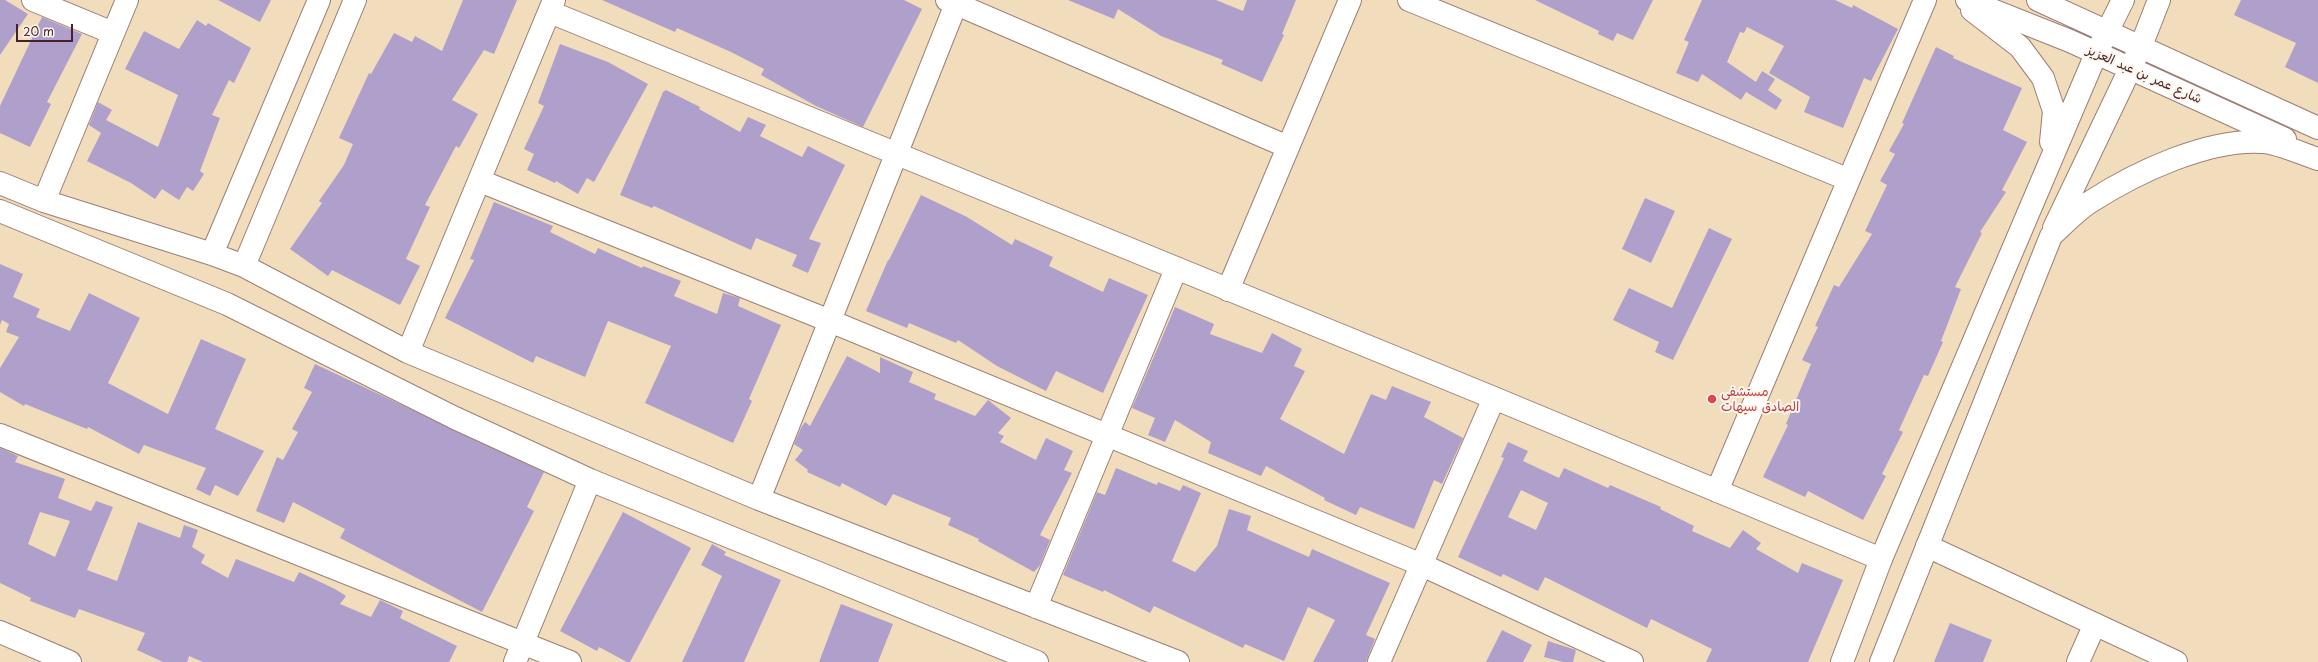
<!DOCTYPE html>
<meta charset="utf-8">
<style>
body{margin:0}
#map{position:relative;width:2318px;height:662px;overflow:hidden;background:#f1dcbc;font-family:"Playpen Sans",sans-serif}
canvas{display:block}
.scale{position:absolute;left:16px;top:24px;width:57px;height:18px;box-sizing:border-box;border:2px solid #4a1f2b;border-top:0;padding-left:5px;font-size:12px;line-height:14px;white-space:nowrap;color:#4a1f2b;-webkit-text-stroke:3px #fbf7ec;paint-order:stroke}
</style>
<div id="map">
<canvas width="2318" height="662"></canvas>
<div class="scale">20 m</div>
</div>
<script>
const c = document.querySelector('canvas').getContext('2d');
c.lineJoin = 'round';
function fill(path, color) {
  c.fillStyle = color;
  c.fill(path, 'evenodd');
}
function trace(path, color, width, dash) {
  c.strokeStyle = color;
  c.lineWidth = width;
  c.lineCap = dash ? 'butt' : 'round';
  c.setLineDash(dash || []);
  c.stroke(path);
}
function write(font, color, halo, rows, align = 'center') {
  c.font = font + ' "Playpen Sans","Playpen Sans Arabic",sans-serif';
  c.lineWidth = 4;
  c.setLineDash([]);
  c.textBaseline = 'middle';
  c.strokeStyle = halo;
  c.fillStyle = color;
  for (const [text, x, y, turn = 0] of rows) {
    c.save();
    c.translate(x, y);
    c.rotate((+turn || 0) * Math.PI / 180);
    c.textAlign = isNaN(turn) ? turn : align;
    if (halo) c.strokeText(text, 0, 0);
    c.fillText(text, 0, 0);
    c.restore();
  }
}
const building = new Path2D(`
 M0 0H5L28 14 0 55Z
 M218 0H271L260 22Z
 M463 0H517L494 54 484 50 452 100 478 114 459 148 456 146 425 205 430 207 406 259 420 266 400 305 332 270 328 276 290 249 322 203 319 201 344 165 353 144 339 138 369 73 371 74 394 33 412 42 415 36 442 51Z
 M602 0H904L922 9 863 127 816 106 761 75 764 69 731 52 677 28 675 32Z
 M1068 0H1216L1243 11 1247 0H1296L1282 34 1284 35 1262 82 1221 64 1223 60 1161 36 1118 9 1114 19Z
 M1535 0H1653L1633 40 1617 33 1613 41 1598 34 1599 31Z
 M1702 0H1835L1852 8 1853 5 1898 29 1871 81 1864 78 1843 128 1804 112 1810 97 1769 73 1784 46 1747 27 1744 33 1740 32 1727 62 1756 82 1762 71 1775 79 1768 90 1782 100 1776 110 1746 92 1741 100 1702 74 1698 82 1676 73 1689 42 1684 40Z
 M2241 0H2318V83L2285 67 2296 43 2234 15Z
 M42 17 82 34 47 102 51 104 30 147 0 133V106Z
 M197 20 206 26 208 23 251 48 234 83 229 80 212 115 220 118 200 171 204 174 193 191 187 187 179 200 162 189 155 199 131 183 87 161 101 133 89 125 98 102 112 110 106 120 158 147 178 95 125 69 144 31 179 49Z
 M560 44 608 62 648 84 594 182 587 178 578 194 556 181 555 183 527 170 534 154 524 149 544 106 538 103Z
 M1936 47 1954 56 1953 58 2022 88 2003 130 2027 142 2002 190 2006 192 1980 232 1982 233 1955 287 1961 289 1941 341 1943 342 1928 376 1924 375 1899 430 1903 432 1882 474 1886 476 1863 520 1808 491 1805 497 1763 477 1788 425 1786 424 1811 364 1802 360 1818 327 1815 326 1834 285 1839 287 1872 234 1865 231 1887 185 1880 181 1895 154 1889 151 1904 124 1902 123Z
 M666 90 700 107 699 109 740 132 748 117 766 125 760 136 802 157 808 146 845 165 809 239 821 243 808 273 792 266 797 255 756 238 751 250 654 206 652 208 620 195 663 92Z
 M921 195 967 217 1012 245 1015 239 1053 257 1049 266 1103 292 1109 278 1148 295 1103 393 1056 371 1046 391 997 366 958 340 956 343 909 323 907 328 866 311 888 260H889Z
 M1645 198 1675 211 1651 263 1622 249Z
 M494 202 553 226 550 232 595 254 598 248 642 268 643 266 681 281 674 296 717 314 723 293 740 298 738 306 781 325 749 399 752 401 733 443 645 403 671 346 608 321 585 377 536 356 533 363 445 318 474 260 470 259Z
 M1709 228 1732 239 1673 360 1655 352 1659 342 1613 320 1629 288 1672 308Z
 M0 264 23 274 13 297 40 309 36 317 70 331 89 293 140 318 108 383 168 414 201 339 246 359 215 429 264 451 238 496 215 485 210 496 196 489 206 468 144 445 139 454 88 427 87 429 25 404 24 406 0 392V368L19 337 6 332 9 324 2 320 0 325Z
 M1175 307 1214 324 1210 334 1262 353 1272 333 1302 349 1294 366 1305 371 1280 419 1344 454 1371 394 1386 400 1392 386 1431 402 1424 417 1463 438 1442 484 1434 480 1414 529 1360 507 1356 515 1324 500 1325 498 1266 466 1261 476 1208 453 1211 442 1175 420 1165 442 1148 435 1155 418 1132 408Z
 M847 356 880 373V357L913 372 909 382 936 394 934 399 975 416 988 400 1011 418 998 433 1004 436 1000 442 1036 460 1046 438 1073 451 1064 470 1072 473 1040 535 1050 540 1040 565 1034 572 978 541 979 539 948 525 951 518 893 494 886 506 842 483 840 487 807 472 808 470 795 460 803 450 794 444 801 428 805 422 810 426Z
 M315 364 544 472 527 507 534 511 482 612 340 538 345 529 293 502 284 523 256 511 277 457 283 460 298 432 292 429 312 392 304 388Z
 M1508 442 1528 451 1523 461 1559 478 1564 468 1608 488 1610 485 1661 507 1660 509 1694 526 1692 531 1730 548 1743 530 1761 543 1756 549 1798 573 1802 563 1843 580 1808 662H1706L1712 649 1651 619 1647 628 1545 577 1538 591 1503 574 1501 577 1458 557 1504 458 1501 457ZM1521 490 1548 503 1536 530 1508 517Z
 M0 448 18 456 15 462 65 479 58 498 91 511 96 501 113 507 87 570 117 581 138 522 180 538 184 525 198 530 192 547 205 555 201 563 228 578 236 559 294 582 299 572 335 589 346 596 340 604 371 617 380 600 403 611 400 618 457 646 449 662H203L189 656 187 662H163L137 650 145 633 79 609 75 618 30 601 31 598 0 583ZM40 512 70 521 55 557 28 544Z
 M1116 468 1157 485 1158 482 1180 491 1183 485 1201 493 1172 561 1195 572 1217 546 1229 509 1251 516 1247 530 1309 557 1312 549 1390 583 1366 635 1375 639 1366 662H1313L1335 620 1308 607 1284 661 1245 644 1243 648 1154 606 1150 613 1104 590 1103 592 1063 575 1097 492 1105 495Z
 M623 512 691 548 630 662H627L599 647 597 651 560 631Z
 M712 544 726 552 724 555 781 580 744 662H682L722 576 701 565Z
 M841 604 893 624 878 662H819Z
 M1950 623 1992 640 1983 662H1934Z
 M1502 630 1532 645 1523 662H1486Z
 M1548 641 1576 650 1573 662H1563L1544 657Z`);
const minor = new Path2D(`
 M33 0 113 33
 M947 0 1288 147
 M1409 0 1847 179
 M550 12 1494 398 1881 559
 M480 181 830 321 1422 565 1632 662
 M0 183 44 201 212 254 244 266 408 352 759 499 1178 662
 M44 201 127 0
 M0 211 227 304 455 418 590 480 1037 662
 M212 254 319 0
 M244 266 355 0
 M1228 290 1350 0
 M408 352 554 0
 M0 435 570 662
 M1717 491 1925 0
 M759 499 956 4
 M1927 546 2176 662
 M1036 607 1176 269
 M0 632 70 662
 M515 662 590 480
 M1379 662 1494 398
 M2078 662 2095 624`);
const major = new Path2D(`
 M1967 0 2070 41 2285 139
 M2038 0 2318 128
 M1972 10 2020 47 2043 78 2054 111 2051 142
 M2054 228 2141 46 2159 0
 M1842 662 1881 559 2096 54 2123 0
 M1881 662 2051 236C2063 225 2076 211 2090 202 2135 173 2208 138 2263 142 2279 143 2302 154 2318 159`);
const markers = [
 [1712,399,5,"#e0444e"]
];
const streetNames = [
 ["شارع عمر بن عبد العزيز",2144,75,24]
];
const healthNames = [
 ["مستشفى",1721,392],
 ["الصادق سيهات",1721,407]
];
fill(building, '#afa0cb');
trace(minor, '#9e7e74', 24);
trace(major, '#9e7e74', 24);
trace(minor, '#fff', 22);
trace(major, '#fff', 22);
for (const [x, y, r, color] of markers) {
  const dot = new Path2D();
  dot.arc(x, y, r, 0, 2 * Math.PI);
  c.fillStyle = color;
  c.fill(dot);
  trace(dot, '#fbf7ec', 1.5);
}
write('13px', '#4a1f2b', '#fbf7ec', streetNames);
write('13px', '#be3a42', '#fbf7ec', healthNames, 'left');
</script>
